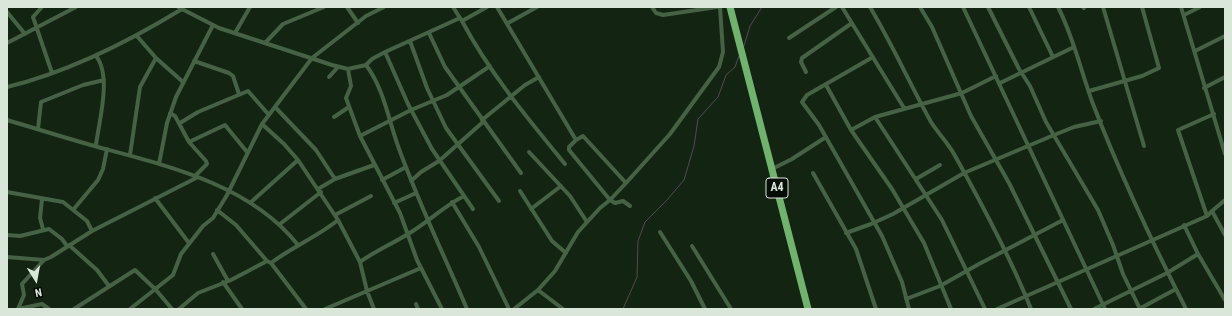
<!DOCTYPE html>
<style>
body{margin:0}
#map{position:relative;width:1232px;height:316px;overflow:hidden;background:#142413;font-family:"Roboto Condensed",sans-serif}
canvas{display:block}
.frame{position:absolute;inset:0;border:8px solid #dbe6da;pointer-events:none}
.north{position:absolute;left:16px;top:260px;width:40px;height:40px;-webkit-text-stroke:3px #050b05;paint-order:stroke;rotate:169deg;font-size:11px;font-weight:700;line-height:16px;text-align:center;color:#dbe6da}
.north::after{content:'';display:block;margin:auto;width:14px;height:18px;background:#dbe6da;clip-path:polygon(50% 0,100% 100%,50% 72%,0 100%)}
</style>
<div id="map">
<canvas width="1232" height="316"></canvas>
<div class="frame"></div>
<div class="north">N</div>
</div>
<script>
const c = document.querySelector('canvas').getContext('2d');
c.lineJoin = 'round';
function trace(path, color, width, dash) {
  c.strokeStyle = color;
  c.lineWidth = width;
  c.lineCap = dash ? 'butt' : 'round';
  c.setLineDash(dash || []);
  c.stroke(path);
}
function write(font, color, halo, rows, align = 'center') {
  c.font = font + ' "Roboto Condensed",sans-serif';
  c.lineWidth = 3;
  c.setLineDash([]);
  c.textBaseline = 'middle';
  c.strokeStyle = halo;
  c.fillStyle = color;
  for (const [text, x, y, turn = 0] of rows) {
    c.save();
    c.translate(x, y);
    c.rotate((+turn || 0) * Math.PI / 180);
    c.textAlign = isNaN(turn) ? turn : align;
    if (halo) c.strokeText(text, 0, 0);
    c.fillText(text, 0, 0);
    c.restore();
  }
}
const stream = new Path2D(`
 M744 46 750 26 762 7
 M623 309 637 277 638 241 645 222 667 200 684 180 694 146 698 119 718 97 726 75 735 67 739 56`);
const minor = new Path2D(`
 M42 7 33 17 52 73
 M178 7 219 28 332 65 348 69 366 65 372 59 385 52 460 18 462 21 487 7
 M347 7 358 23
 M453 7 460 18
 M497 7 576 140 569 147V150L610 200 600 208 578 232 555 271 538 290 514 309
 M652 7 656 13 663 15 717 7
 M842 7 904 108
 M870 7C892 44 910 84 931 122 938 133 948 143 954 154 982 204 1010 256 1031 309
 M920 7 932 27 971 116 1009 183 1071 309
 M963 7 1105 309
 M988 7 1019 69 1030 86 1046 122 1098 210 1113 245 1123 274 1140 309
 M1029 7 1053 57
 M1058 7C1074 38 1081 72 1093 104 1120 174 1152 242 1186 309
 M1083 7 1084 8
 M1103 7 1144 146
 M1181 7 1225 154
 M7 12 25 34
 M1184 15 1200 7
 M462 21C489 72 528 119 565 164
 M508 23 537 7
 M235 33 250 7
 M429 33 445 67 455 81 521 173
 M136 35 156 58 183 82
 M789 38 836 7
 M410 41 427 88 446 128 499 201
 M7 43 76 7
 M265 43 283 24 324 7
 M1195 51 1225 36
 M385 52 408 104 432 149 473 209
 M873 57 807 95 802 102 819 125 882 236 902 282 909 309
 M194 61 229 73 233 76 239 94
 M366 65C384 89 388 118 398 146 418 202 444 255 467 309
 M348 69 351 86 346 98 360 136 400 213 417 260 442 309
 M806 72 801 62 802 58 852 23
 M329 77 338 67
 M1000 83 1074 47
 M826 85 851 130 892 189 924 243 951 309
 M7 87C69 72 128 42 182 9
 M1204 88 1225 77
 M1089 91 1142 76 1159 68 1142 7
 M275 107 316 150 335 179
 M170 113 175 116 189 142 206 161 207 164 195 176
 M334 117 349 107
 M875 117 942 220 985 309
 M7 120C41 130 75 141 109 150 177 168 253 188 298 245
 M482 120 525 85 539 77
 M180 123 198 112 248 91 269 115
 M262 124 284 144 298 160 338 220 360 262 367 291 374 309
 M38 129 41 102 83 85 104 80
 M851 130 875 117 962 93 996 76
 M360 136 411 110 447 95 490 66
 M576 140 583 136 626 183 610 200 615 203 623 201 630 206
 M189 142 225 125 247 152
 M96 145C99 121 112 76 96 56
 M529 152 570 196 587 222
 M130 155 140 87 156 58
 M159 164 167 123 176 97 213 25
 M772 169 792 159 826 137
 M813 173 856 249 876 309
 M916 179 940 165
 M382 180 406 167
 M411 181 421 172 439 161 483 122
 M626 183 670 134 719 67 723 52 720 7
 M318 189 335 179 374 165
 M520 191 552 241 566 253
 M7 192 63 202 87 221 92 231
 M155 198 189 243
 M42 199 40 218 43 229
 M452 202 479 247 509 309
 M250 203 298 160
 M394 203 416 193
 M531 209 561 186
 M73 210 98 180 103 169 107 149
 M217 210 236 225 267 261 271 263 306 309
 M1212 211 1225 200
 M335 215 371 196
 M1207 216 1178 130 1214 114
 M280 224 321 192
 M1184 225 1198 254 1225 300
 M660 232 691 281 705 309
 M846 233 871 224 893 214 964 173 1054 135 1074 127 1101 121
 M7 235 20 236 49 229 62 239 67 246
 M69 245 97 270 109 286
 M692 246 731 309
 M213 254 228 281
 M7 257 44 260 51 257 92 231 198 177
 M360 262C375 251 392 244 408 234 428 222 444 206 464 196
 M271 263C292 247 317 237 338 220
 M223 282 242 309
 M538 290 563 309
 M906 299 940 286 979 264 1063 220
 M416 304 418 309
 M18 309 24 295 22 284 44 260
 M18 309 42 304 49 309
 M74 309 135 270 156 290 172 309
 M130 309 173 275 181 254 203 226 213 218 227 195 262 124 312 58 366 16 384 7
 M179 309 198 293 231 280 267 261
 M325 309 421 268
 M997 309 1207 216 1212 211 1225 235
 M1094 309 1167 273 1198 254
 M1139 309 1176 289`);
const trunk = new Path2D(`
 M730 7 808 309`);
const shields = [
 [777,188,22]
];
const shieldNames = [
 ["A4",777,188]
];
trace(stream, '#574659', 1);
trace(minor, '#466245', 4);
trace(trunk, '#71b26e', 7);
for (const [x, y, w] of shields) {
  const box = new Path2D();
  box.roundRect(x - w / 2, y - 10, w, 20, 3);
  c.fillStyle = '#050b05';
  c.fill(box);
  trace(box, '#dbe6da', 1);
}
write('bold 12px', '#dbe6da', null, shieldNames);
</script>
